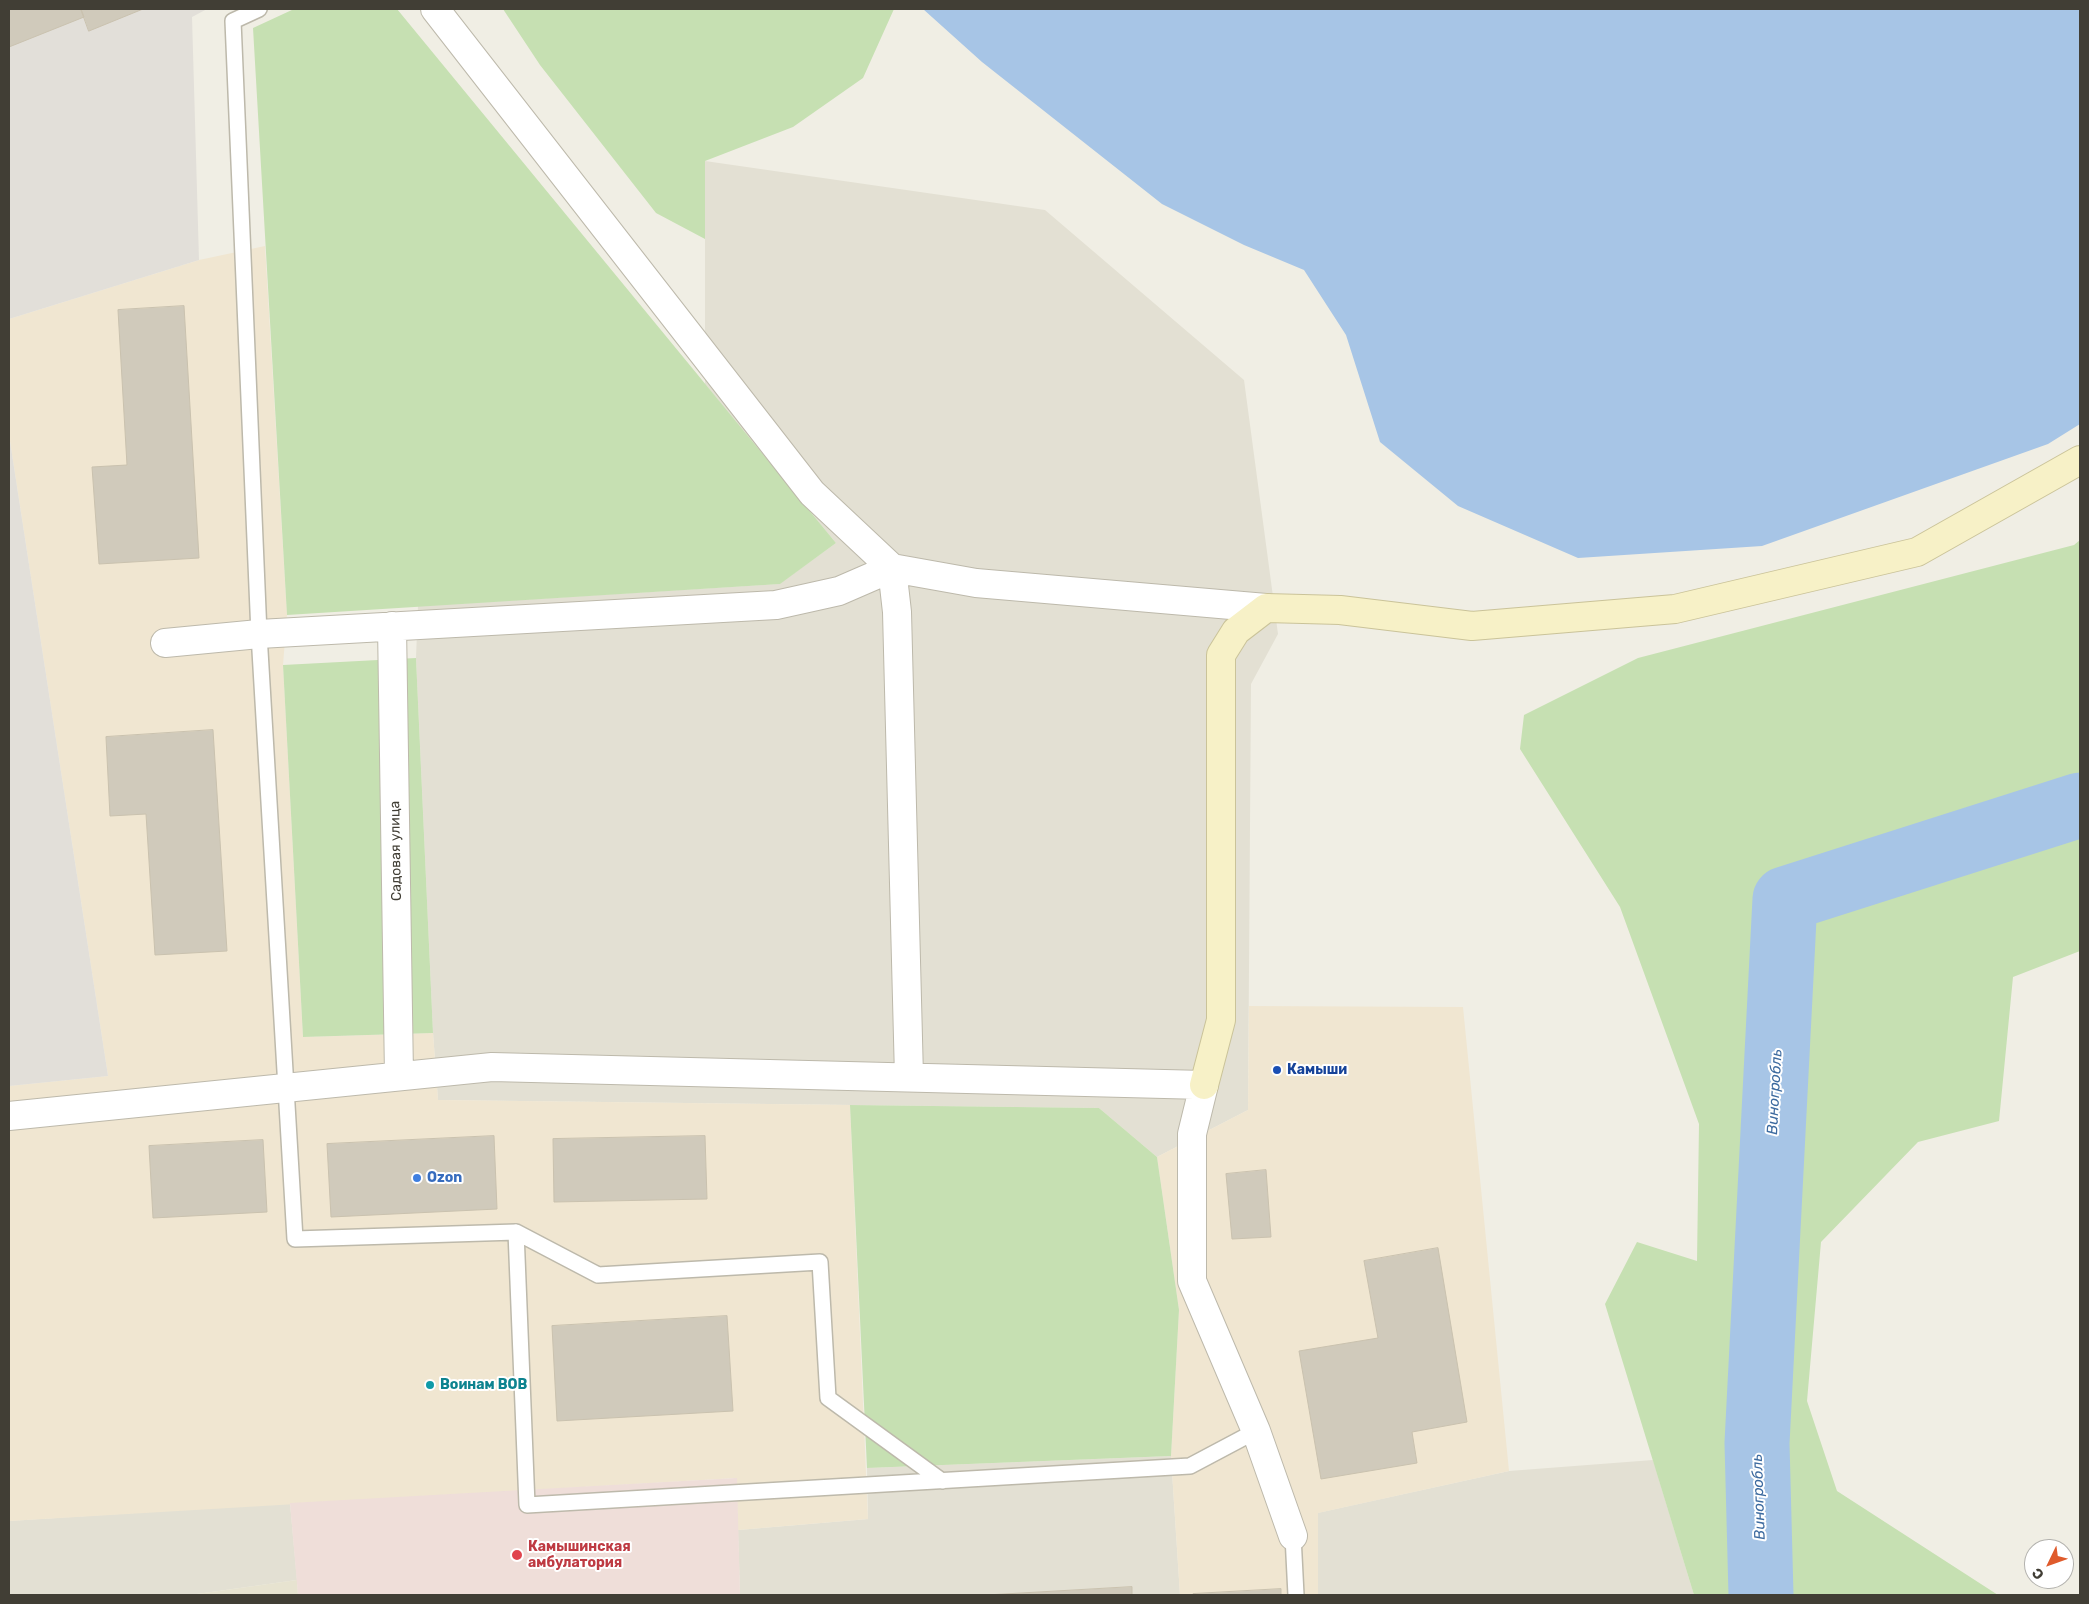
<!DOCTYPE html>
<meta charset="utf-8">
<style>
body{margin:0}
#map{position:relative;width:2089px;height:1604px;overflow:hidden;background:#f0eee4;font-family:Rubik,sans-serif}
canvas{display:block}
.frame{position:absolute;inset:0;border:10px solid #413e35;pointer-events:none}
.north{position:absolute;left:2024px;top:1539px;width:50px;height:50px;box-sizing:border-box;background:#fff;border:1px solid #b3b2ae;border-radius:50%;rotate:228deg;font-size:14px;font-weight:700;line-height:20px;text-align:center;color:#413e35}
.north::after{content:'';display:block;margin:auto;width:18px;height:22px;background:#df5b2c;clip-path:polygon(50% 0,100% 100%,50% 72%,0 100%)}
</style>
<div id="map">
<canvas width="2089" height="1604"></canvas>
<div class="frame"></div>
<div class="north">С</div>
</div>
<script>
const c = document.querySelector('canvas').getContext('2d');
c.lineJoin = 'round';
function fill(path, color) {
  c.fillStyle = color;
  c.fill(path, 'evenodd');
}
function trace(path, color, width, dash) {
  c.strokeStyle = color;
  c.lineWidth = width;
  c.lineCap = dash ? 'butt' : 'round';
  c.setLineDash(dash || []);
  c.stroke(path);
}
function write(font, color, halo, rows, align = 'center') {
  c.font = font + ' Rubik,sans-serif';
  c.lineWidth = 4;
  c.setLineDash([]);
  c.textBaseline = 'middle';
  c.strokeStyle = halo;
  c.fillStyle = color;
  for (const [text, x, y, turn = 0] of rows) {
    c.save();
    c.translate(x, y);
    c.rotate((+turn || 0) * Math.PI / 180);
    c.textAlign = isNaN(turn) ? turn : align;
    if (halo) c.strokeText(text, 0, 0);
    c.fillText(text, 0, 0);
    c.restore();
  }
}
const residential = new Path2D(`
 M705 161 1045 210 1244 380 1278 634 1251 684 1248 1110 1157 1157 1099 1108 438 1100 433 1033 416 658 418 606 779 584 836 543 705 384Z
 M1171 1456 1180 1595H740L738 1530 868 1519 867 1468Z
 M1653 1460 1694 1595H1318L1317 1513 1509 1471Z
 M290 1503 297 1580 190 1595H9V1521Z`);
const commercial = new Path2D(`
 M265 246 287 615 283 665 303 1037 433 1033 438 1100 850 1105 868 1519 738 1530 736 1478 9 1521V1086L108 1076 9 435V319L199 260Z
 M1249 1006 1463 1007 1509 1471 1318 1513V1595H1180L1171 1456 1179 1310 1157 1157 1248 1110Z`);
const industrial = new Path2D(`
 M9 9H207L192 17 199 260 9 319Z
 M9 435 108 1076 9 1086Z`);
const education = new Path2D(`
 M297 1580 298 1595H190Z`);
const medical = new Path2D(`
 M737 1478 740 1595H298L290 1503Z`);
const green = new Path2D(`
 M294 9H397L836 543 780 584 287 615 253 28Z
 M503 9H894L863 78 793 127 705 161V239L656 213 540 65Z
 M2080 540V951L2013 977 1999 1121 1918 1142 1821 1242 1807 1401 1837 1491 1998 1595H1694L1605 1304 1637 1242 1697 1261 1699 1124 1620 907 1520 749 1524 715 1638 658 2074 545Z
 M416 658 433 1033 303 1037 283 665Z
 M850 1105 1099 1108 1157 1157 1179 1310 1171 1456 867 1468Z`);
const water = new Path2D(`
 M923 9H2080V424L2048 444 1762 546 1578 558 1458 506 1380 442 1346 335 1304 270 1244 245 1162 204 982 62Z`);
const river = new Path2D(`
 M1761 1595 1757 1443 1785 899 2080 805`);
const building = new Path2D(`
 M9 9H81L84 17 9 47Z
 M81 9H143L89 31Z
 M184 306 199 558 99 564 92 467 127 465 118 310Z
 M213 730 227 951 155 955 146 814 110 816 106 737Z
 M494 1136 497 1209 331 1217 327 1144Z
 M705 1136 707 1199 554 1202 553 1139Z
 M263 1140 267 1212 153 1218 149 1146Z
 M1266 1170 1271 1237 1232 1239 1226 1174Z
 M1438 1248 1467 1422 1412 1432 1417 1463 1321 1479 1299 1351 1378 1338 1364 1261Z
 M727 1316 733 1411 557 1421 552 1326Z
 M1132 1587V1595H987Z
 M1281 1589V1595H1193V1594Z`);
const lane = new Path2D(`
 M259 9 233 21 259 634 295 1239 516 1232 527 1505 1190 1466 1256 1431
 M516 1232 598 1275 820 1262 828 1398 942 1481
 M1293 1536 1296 1595`);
const street = new Path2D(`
 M435 9 812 493 892 568 976 583 1266 608
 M392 626 399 1076
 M165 643 259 634 776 605 839 591 892 568 897 612 909 1077
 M9 1116 492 1067 1204 1085 1192 1134V1281L1256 1431 1293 1536`);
const secondary = new Path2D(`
 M1204 1085 1221 1020V655L1236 631 1266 608 1340 610 1472 626 1675 609 1917 552 2080 460`);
const markers = [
 [1277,1070,5,"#1a4fb4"],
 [417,1178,5,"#3f7fe0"],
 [430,1385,5,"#0f9aa8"],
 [517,1555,6,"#e0444e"]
];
const streetNames = [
 ["Садовая улица",396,851,-91]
];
const transitNames = [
 ["Камыши",1287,1070]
];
const shopNames = [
 ["Ozon",427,1178]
];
const cultureNames = [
 ["Воинам ВОВ",440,1385]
];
const healthNames = [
 ["Камышинская",528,1547],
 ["амбулатория",528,1563]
];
const waterNames = [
 ["Виногробль",1775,1092,-87],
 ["Виногробль",1759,1497,-92]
];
fill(residential, '#e3e0d3');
fill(commercial, '#f0e6d1');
fill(industrial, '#e2dfd9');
fill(education, '#e7e3d0');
fill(medical, '#efded9');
fill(green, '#c6e0b2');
fill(water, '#a7c5e6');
trace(river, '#a7c5e6', 65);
fill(building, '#d0cabb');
trace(building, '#cac2af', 1);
trace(lane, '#bdb9ab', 18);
trace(street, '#bdb9ab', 30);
trace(secondary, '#cac399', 30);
trace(lane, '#fff', 15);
trace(street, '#fff', 28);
trace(secondary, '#f7f1c7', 28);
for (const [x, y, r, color] of markers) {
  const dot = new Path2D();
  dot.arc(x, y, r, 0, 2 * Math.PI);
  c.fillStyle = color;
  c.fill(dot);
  trace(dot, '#fff', 2);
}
write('14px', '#413e35', '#fff', streetNames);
write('bold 14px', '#164399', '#fff', transitNames, 'left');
write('bold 14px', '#366cbe', '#fff', shopNames, 'left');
write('bold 14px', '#0d838f', '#fff', cultureNames, 'left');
write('bold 14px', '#be3a42', '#fff', healthNames, 'left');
write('italic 15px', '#3c6a9f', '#fff', waterNames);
</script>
